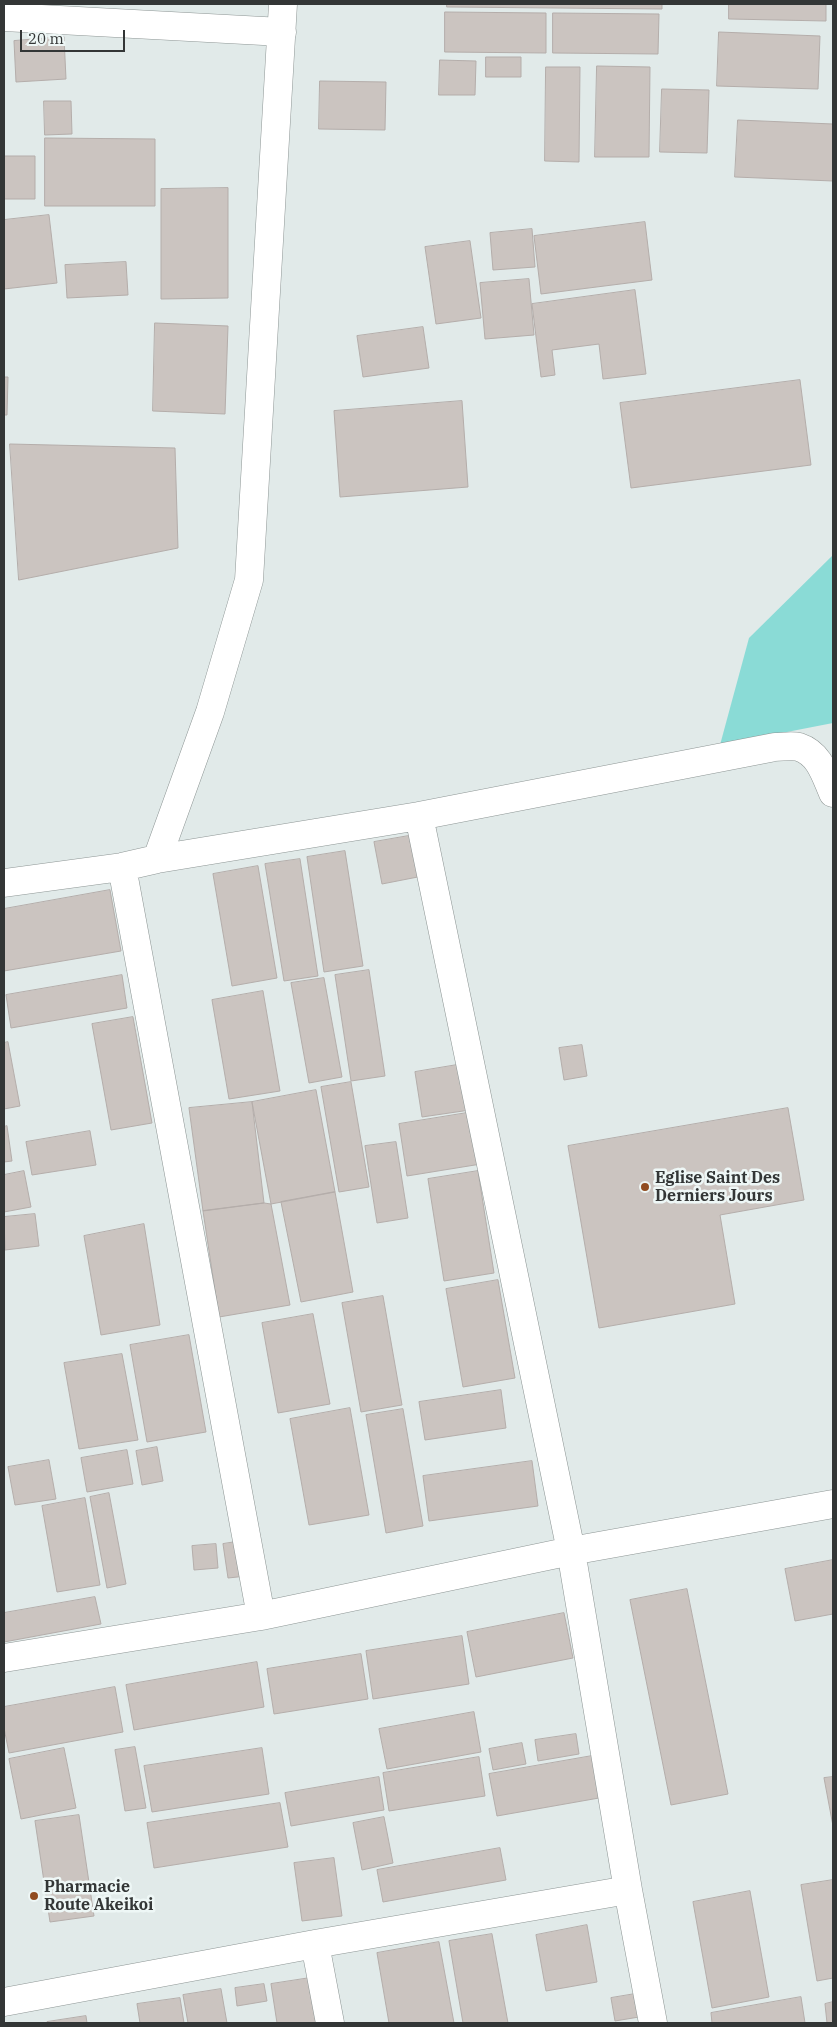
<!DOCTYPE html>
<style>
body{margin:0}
#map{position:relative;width:837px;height:2027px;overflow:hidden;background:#e1eae9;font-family:"IBM Plex Serif",serif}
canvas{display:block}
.frame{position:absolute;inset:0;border:5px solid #333636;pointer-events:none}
.scale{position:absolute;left:20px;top:30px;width:105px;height:22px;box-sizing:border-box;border:2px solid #333636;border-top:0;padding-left:6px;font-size:15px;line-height:18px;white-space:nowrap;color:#333636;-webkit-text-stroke:4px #eef7f6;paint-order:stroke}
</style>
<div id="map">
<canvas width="837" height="2027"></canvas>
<div class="frame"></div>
<div class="scale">20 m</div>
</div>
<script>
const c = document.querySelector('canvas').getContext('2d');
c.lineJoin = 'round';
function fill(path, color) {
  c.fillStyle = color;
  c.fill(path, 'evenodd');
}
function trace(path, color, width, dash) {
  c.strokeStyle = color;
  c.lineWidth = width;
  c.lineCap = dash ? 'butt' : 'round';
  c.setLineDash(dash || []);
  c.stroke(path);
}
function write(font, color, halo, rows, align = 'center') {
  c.font = font + ' "IBM Plex Serif",serif';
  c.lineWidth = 5;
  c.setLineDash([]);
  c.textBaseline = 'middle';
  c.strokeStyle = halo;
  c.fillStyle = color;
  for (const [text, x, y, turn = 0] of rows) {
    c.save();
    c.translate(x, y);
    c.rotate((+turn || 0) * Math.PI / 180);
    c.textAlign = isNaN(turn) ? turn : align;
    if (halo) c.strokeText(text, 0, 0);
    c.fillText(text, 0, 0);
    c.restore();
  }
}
const green = new Path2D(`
 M833 555V723L720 745 749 638Z`);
const building = new Path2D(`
 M447 4H662V9L447 7Z
 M729 4H826V21L729 19Z
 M445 12 546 13V53L445 52Z
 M553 13 659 14 658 54 553 53Z
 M719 32 820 36 818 89 717 86Z
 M64 37 66 79 16 82 14 41Z
 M486 57H521V77H486Z
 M440 60 476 61 475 95H439Z
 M597 66 650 67 649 157H595Z
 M546 67H580L579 162 545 161Z
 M320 81 386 82 385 130 319 129Z
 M662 89 709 90 707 153 660 152Z
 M44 101H71L72 134 45 135Z
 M738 120 833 124V181L735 177Z
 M45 138 155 139V206H45Z
 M4 156H35V199H4Z
 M228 188V298L161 299V189Z
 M49 215 57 283 4 289V220Z
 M645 222 652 280 541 294 534 236Z
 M532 229 535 267 493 270 490 233Z
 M470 241 481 318 436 324 425 247Z
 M126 262 128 295 67 298 65 265Z
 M529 279 534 335 485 339 480 283Z
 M635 290 646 374 603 379 599 344 552 350 555 375 541 377 532 304Z
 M155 323 228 326 225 414 153 411Z
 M423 327 429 368 363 377 357 336Z
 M4 377H8L7 415H4Z
 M800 380 811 465 631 488 620 403Z
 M462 401 468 487 340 497 334 411Z
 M10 444 175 448 178 548 19 580Z
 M420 834 428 875 382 884 374 842Z
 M345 851 363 966 324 972 307 857Z
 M300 859 318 976 284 981 265 864Z
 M258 866 277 978 232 986 213 874Z
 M110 890 121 951 4 971V909Z
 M369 970 385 1076 351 1081 335 975Z
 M122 975 127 1008 11 1028 6 995Z
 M324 978 342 1077 309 1083 291 983Z
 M263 991 280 1091 229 1099 212 1000Z
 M133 1017 152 1123 111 1130 92 1024Z
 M8 1042 20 1106 4 1109V1043Z
 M582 1045 587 1076 564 1080 559 1048Z
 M463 1064 470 1110 422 1117 415 1072Z
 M351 1082 369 1187 339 1192 321 1087Z
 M316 1090 335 1192 271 1204 252 1102Z
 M252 1102 264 1203 203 1211 189 1108Z
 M788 1108 804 1200 720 1215 735 1304 599 1328 568 1146Z
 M473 1112 481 1164 407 1176 399 1124Z
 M7 1126 12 1161 4 1162V1127Z
 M90 1131 96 1165 32 1175 26 1142Z
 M396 1142 408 1218 377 1223 365 1146Z
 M24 1171 31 1207 4 1212V1175Z
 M478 1171 494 1273 444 1281 428 1179Z
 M335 1192 353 1292 301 1302 281 1202Z
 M264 1203 271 1204 290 1305 219 1317 203 1211Z
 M35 1214 39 1246 5 1250 4 1217Z
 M144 1224 160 1325 101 1335 84 1236Z
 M498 1280 515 1378 463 1387 446 1289Z
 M383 1296 402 1405 361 1412 342 1303Z
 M313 1314 330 1404 278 1413 262 1323Z
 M189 1335 206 1432 147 1442 130 1345Z
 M122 1354 138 1440 79 1449 64 1363Z
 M501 1390 506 1428 425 1440 419 1402Z
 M350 1408 369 1515 309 1525 290 1419Z
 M403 1409 423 1526 386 1533 366 1415Z
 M157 1447 163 1481 142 1485 136 1451Z
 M127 1450 133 1484 87 1492 81 1458Z
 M49 1460 56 1499 15 1505 8 1467Z
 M532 1461 538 1506 429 1521 423 1476Z
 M109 1493 126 1584 107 1588 90 1497Z
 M85 1498 100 1585 57 1592 42 1506Z
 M242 1541 247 1576 228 1578 223 1544Z
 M216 1544 218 1568 194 1570 192 1546Z
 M833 1560V1614L795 1621 785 1569Z
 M687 1589 728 1794 671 1805 630 1600Z
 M95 1597 101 1624 4 1642V1613Z
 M564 1613 573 1658 476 1677 467 1632Z
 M462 1636 469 1684 373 1699 366 1651Z
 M361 1654 368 1699 274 1714 267 1669Z
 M257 1662 264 1707 134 1730 126 1685Z
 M115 1687 123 1732 9 1753 4 1728V1707Z
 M474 1712 481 1752 387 1769 379 1729Z
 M576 1734 579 1754 538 1761 535 1740Z
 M522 1743 526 1764 493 1770 489 1749Z
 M135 1747 146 1808 125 1811 115 1750Z
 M64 1748 76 1808 21 1819 9 1759Z
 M262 1748 269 1794 152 1812 144 1766Z
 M592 1756 599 1798 497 1816 489 1774Z
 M479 1757 485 1796 389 1811 383 1773Z
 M379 1777 384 1810 291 1826 285 1793Z
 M833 1777V1826L824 1778Z
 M280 1803 288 1847 154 1868 147 1823Z
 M79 1815 94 1916 50 1922 35 1821Z
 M384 1817 393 1863 362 1870 353 1823Z
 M500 1848 506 1880 383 1902 377 1870Z
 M334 1858 342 1916 302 1921 294 1863Z
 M833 1880V1978L817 1981 801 1885Z
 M750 1891 769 1997 712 2008 693 1902Z
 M587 1925 597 1982 546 1991 536 1935Z
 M492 1934 508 2023H463L449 1941Z
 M439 1942 454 2023H389L377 1953Z
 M310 1978 317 2023H277L271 1984Z
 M264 1984 267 2001 237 2006 235 1988Z
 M221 1989 227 2023H188L183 1995Z
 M641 1993 645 2016 615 2021 611 1998Z
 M801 1997 805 2023H712L711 2013Z
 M180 1998 184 2023H140L137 2004Z
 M833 2002V2023H827L825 2004Z
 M86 2016 87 2023H47V2022Z`);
const minor = new Path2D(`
 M4 17 282 32
 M419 816 775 747C782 747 792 745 799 747 820 754 825 775 833 793
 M157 859 210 712 249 580 283 4
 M122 867 261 1616
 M4 883 122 867 157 859 419 816 571 1551 628 1890 653 2023
 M4 1658 261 1616 571 1551 833 1504
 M315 1944 330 2023
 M4 2002 315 1944 628 1890`);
const markers = [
 [645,1187,5,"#914c21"],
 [34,1896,5,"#914c21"]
];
const poiNames = [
 ["Eglise Saint Des",655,1178],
 ["Derniers Jours",655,1196],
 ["Pharmacie",44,1887],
 ["Route Akeikoi",44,1905]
];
fill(green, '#8adbd6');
fill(building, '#cbc4c0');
trace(building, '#b4adaa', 1);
trace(minor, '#8e9695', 29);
trace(minor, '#fff', 28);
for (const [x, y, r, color] of markers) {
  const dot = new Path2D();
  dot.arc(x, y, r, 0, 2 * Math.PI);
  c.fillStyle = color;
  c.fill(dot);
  trace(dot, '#eef7f6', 2);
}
write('bold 16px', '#333636', '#eef7f6', poiNames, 'left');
</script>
